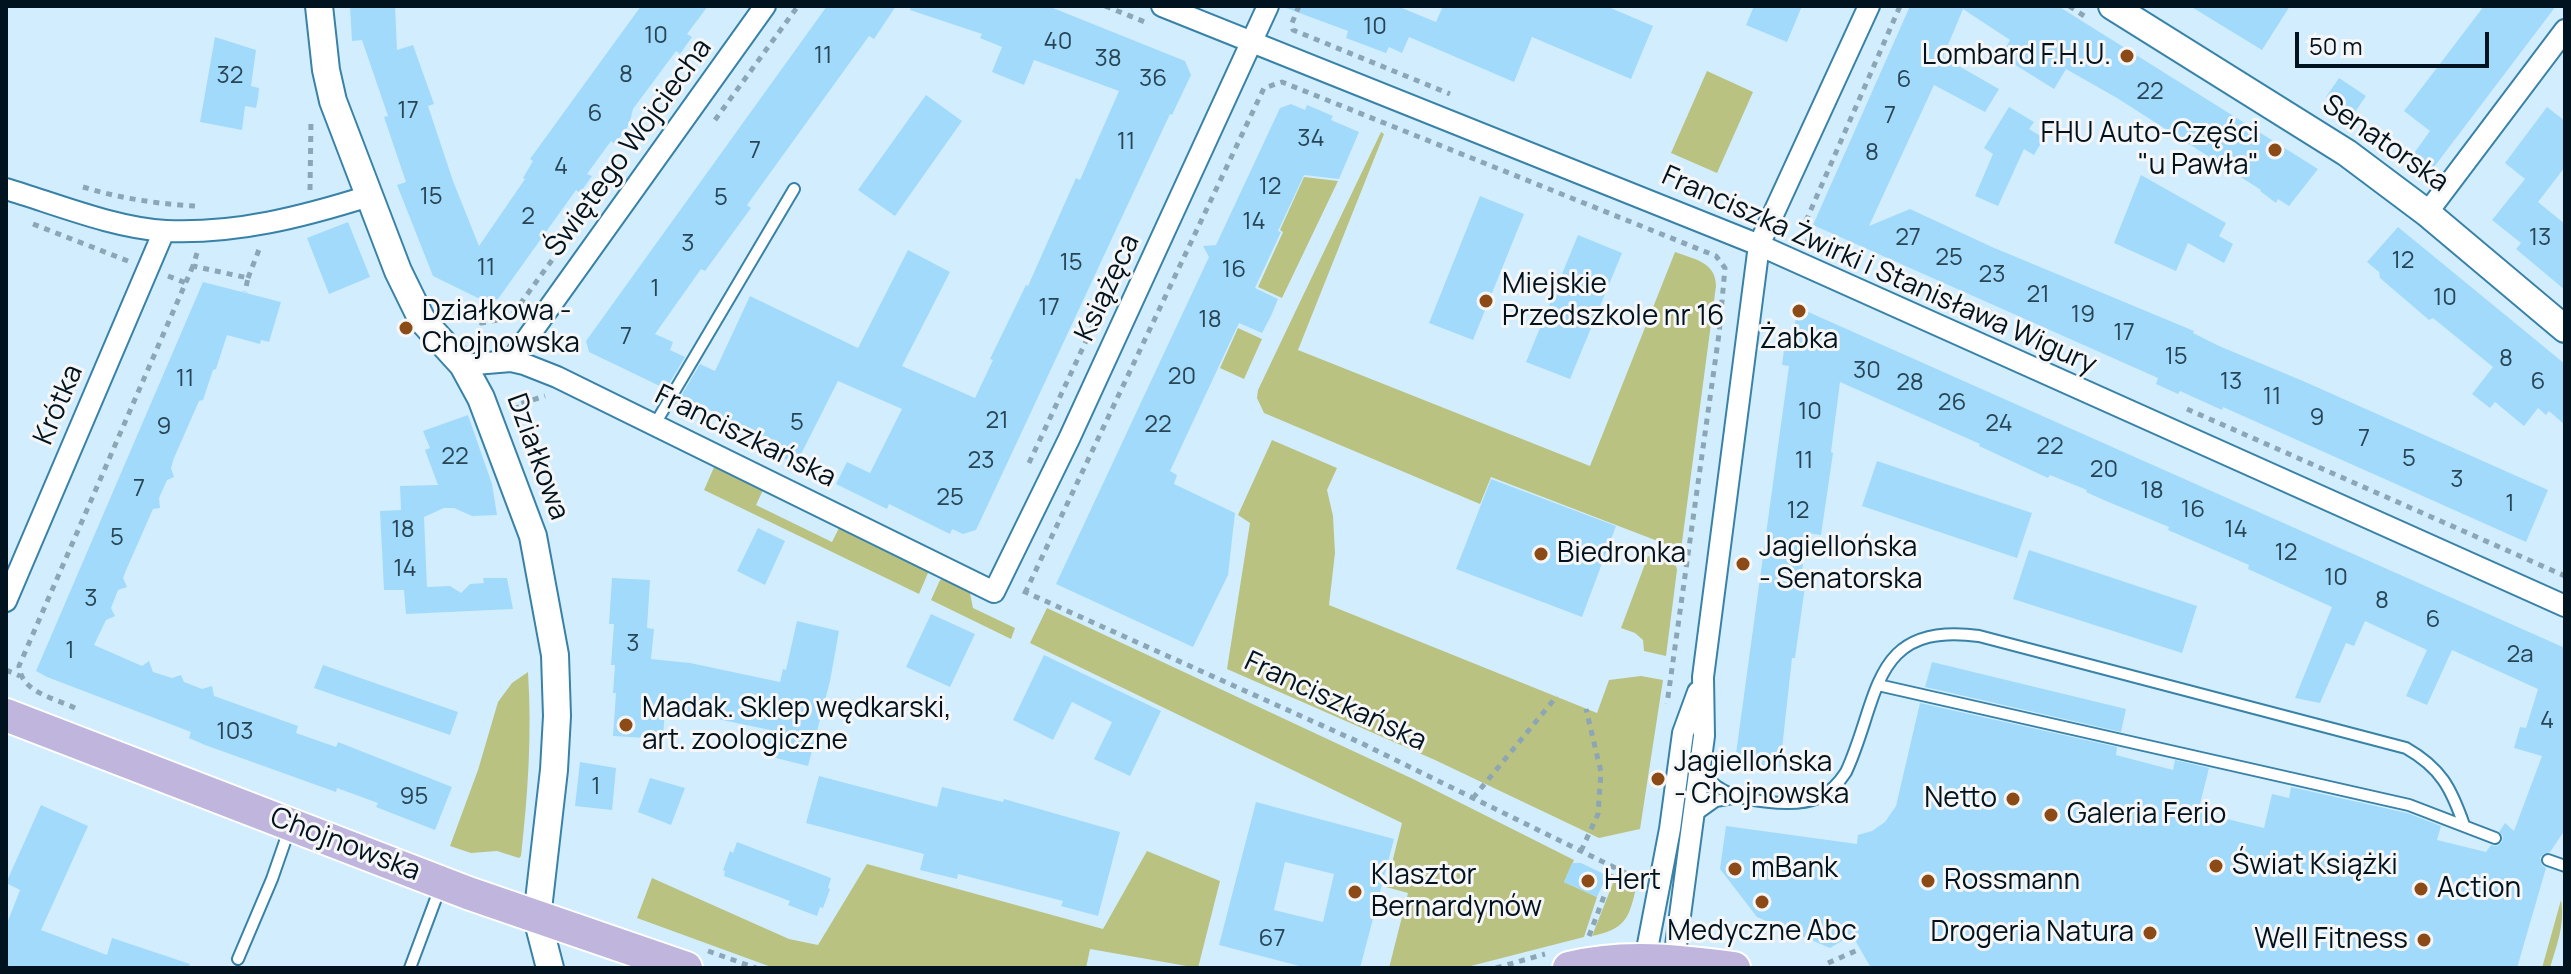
<!DOCTYPE html>
<meta charset="utf-8">
<style>
body{margin:0}
#map{position:relative;width:2571px;height:974px;overflow:hidden;background:#d2eefe;font-family:Manrope,sans-serif}
canvas{display:block}
.frame{position:absolute;inset:0;border:8px solid #00131e;pointer-events:none}
.scale{position:absolute;left:2295px;top:32px;width:194px;height:36px;box-sizing:border-box;border:4px solid #00131e;border-top:0;padding-left:10px;font-size:24px;line-height:28px;white-space:nowrap;color:#00131e;-webkit-text-stroke:6px #f6f6f6;paint-order:stroke}
</style>
<div id="map">
<canvas width="2571" height="974"></canvas>
<div class="frame"></div>
<div class="scale">50 m</div>
</div>
<script>
const c = document.querySelector('canvas').getContext('2d');
c.lineJoin = 'round';
function fill(path, color) {
  c.fillStyle = color;
  c.fill(path, 'evenodd');
}
function trace(path, color, width, dash) {
  c.strokeStyle = color;
  c.lineWidth = width;
  c.lineCap = dash ? 'butt' : 'round';
  c.setLineDash(dash || []);
  c.stroke(path);
}
function write(font, color, halo, rows, align = 'center') {
  c.font = font + ' Manrope,sans-serif';
  c.lineWidth = 6;
  c.setLineDash([]);
  c.textBaseline = 'middle';
  c.strokeStyle = halo;
  c.fillStyle = color;
  for (const [text, x, y, turn = 0] of rows) {
    c.save();
    c.translate(x, y);
    c.rotate((+turn || 0) * Math.PI / 180);
    c.textAlign = isNaN(turn) ? turn : align;
    if (halo) c.strokeText(text, 0, 0);
    c.fillText(text, 0, 0);
    c.restore();
  }
}
const green = new Path2D(`
 M1707 71 1753 92 1717 173 1671 153Z
 M1381 132 1384 134 1298 350 1590 466 1675 252C1694 259 1716 262 1716 286L1681 550 1491 477 1480 504 1264 413 1257 398 1258 390Z
 M1304 177 1338 181 1282 298 1258 287 1283 232 1280 230Z
 M1238 328 1262 339 1244 379 1220 368Z
 M1272 440 1337 468 1327 490 1333 516 1335 553 1329 605 1597 713 1609 680 1641 676 1663 680 1640 829 1599 838 1435 760 1227 669 1250 523 1238 515Z
 M715 465 764 488 756 505 832 542 840 526 926 567 928 573 919 594 704 490Z
 M1648 556 1676 566 1677 570 1666 656 1644 651 1643 640 1635 633 1621 628Z
 M948 577 969 588 973 608 1015 628 1011 639 931 600 940 580Z
 M1047 608 1413 779 1574 860 1564 882 1597 897 1584 937 1463 968H1389L1408 893 1386 887 1402 823 1030 643Z
 M528 672C532 734 528 794 521 856L519 858 497 851 471 853 450 846 478 770 498 702 512 683Z
 M1147 851 1220 881 1198 968 1090 949 1086 968H774L637 918 652 878 789 939 818 945 867 864 1103 929Z
 M1615 878 1636 888C1629 919 1625 929 1592 936Z
 M2561 900C2565 925 2557 944 2550 968H2542Z`);
const building = new Path2D(`
 M350 6H395L397 50 413 45 434 104 428 106 453 181 479 246 525 179 523 178 533 161 530 159 641 6H708L687 34 692 37 680 54 676 51 633 109 629 125 615 144 611 141 587 174 592 176 580 193 576 190 498 299 486 302 433 276 397 185 406 182 384 117 388 116 362 40 352 41Z
 M827 6H896L874 39 869 36 747 205 751 208 705 271 701 269 655 334 673 342 670 350 685 357 666 389 589 352 586 341Z
 M911 6H1048L1185 61 1191 75 1172 115 1170 114 976 530 963 534 952 529 950 534 889 504 887 509 836 484 847 462 870 473 902 409 838 381 796 464 764 449 769 439 681 396 700 364 715 371 750 296 858 348 908 250 950 272 902 366 975 398 993 360 990 359 1026 285 1028 286 1076 178 1080 180 1119 91 1034 60 1024 85 992 72 1002 47 980 38 982 34 910 10Z
 M1286 6H1397L1436 22 1443 6H1606L1653 26 1631 79 1532 37 1514 82 1409 37 1402 53 1389 47 1386 53 1346 38 1348 31 1286 8Z
 M1754 6H1802L1787 42 1746 25Z
 M1910 6H2058L2318 169 2289 206 2278 199 2276 203 2260 191 2261 190 2117 98 2066 69 2054 89 2001 56 2010 40 1963 9 1943 57 1999 89 1985 112 1934 85 1869 226 1910 209 1992 247 2194 331 2193 333 2219 346 2303 381 2548 490 2526 542 2223 407 2222 410 2180 391 2178 394 2156 384 2158 378 1813 225Z
 M2190 6H2290L2262 50Z
 M2484 6H2556L2431 171 2412 156 2430 131 2404 111Z
 M215 37 256 50 251 86 259 88 258 98 256 108 245 106 242 130 200 122Z
 M2339 78 2366 96 2353 115 2326 97Z
 M926 95 962 121 895 216 858 190Z
 M1291 104 1305 110 1307 105 1333 116 1331 120 1359 132 1339 179 1304 175 1278 231 1281 232 1255 288 1278 299 1271 316 1262 333 1239 323 1170 471 1177 475 1174 484 1235 513 1228 575 1193 647 1056 584 1209 257 1203 246 1216 245 1280 108Z
 M2009 107 2034 122 2029 129 2044 138 2034 155 2024 149 1998 206 1975 196 1993 154 1984 148Z
 M2547 107 2565 121V167L2538 202 2565 224V290L2516 249 2521 243 2492 220 2525 179 2505 163Z
 M2141 175 2226 223 2219 236 2233 244 2224 263 2188 243 2176 271 2114 243Z
 M1480 196 1524 214 1473 340 1429 323Z
 M348 222 370 277 329 294 307 238Z
 M2398 227 2565 364V425L2549 411 2546 415 2538 408 2524 426 2495 402 2490 408 2472 394 2493 367 2433 318 2429 320 2380 278 2379 272 2367 262Z
 M1578 235 1622 253 1570 379 1526 362Z
 M203 282 281 302 269 342 261 340 260 344 227 335 216 369 213 370 203 400 199 401 174 458 171 468 174 477 167 480 159 498 160 508 153 509 127 568 123 578 127 587 118 590 111 608 115 616 106 620 94 645 142 666 149 661 153 672 172 678 181 675 184 682 202 689 212 686 214 696 298 726 296 733 336 747 338 742 452 787 435 830 376 807 378 803 337 788 336 792 205 745 189 738 191 732 47 677 36 671Z
 M1806 311 2565 648V830L2550 852 2543 854 2540 858 2542 865 2546 868 2517 968H1871L1852 935 1830 948 1757 917 1720 869 1726 826 1857 844 1858 835 1872 831 1885 822 1896 806 1920 703 2117 747 2116 755 2173 770 2175 760 2209 768 2198 812 2264 828 2272 794 2289 798 2291 787 2407 813 2441 826 2437 840 2486 852 2491 845 2497 846 2502 842 2503 836 2499 832 2505 823 2514 831 2542 756 2514 748 2520 727 2526 728 2538 689 2452 650 2427 705 2406 696 2427 650 2365 621 2354 646 2346 643 2320 703 2295 698 2332 607 2248 569 2249 565 2168 530 2169 527 2106 501 2086 492 2087 490 2050 475 2048 478 1979 446 1980 444 1840 382 1831 452 1833 453 1821 535 1807 533 1801 579H1806L1795 658H1792L1780 767 1735 761 1789 366 1782 365 1786 335 1793 336 1796 317Z
 M468 415 492 484 497 515 472 516 454 508H444L424 517 427 587 450 586 461 593 470 584 484 583 483 578H507L513 609 406 614 404 590H384L380 511 401 510 400 486 438 485 425 450 430 448 423 431Z
 M1877 461 2032 513 2017 558 1862 506Z
 M1491 479 1616 526 1582 617 1456 569Z
 M758 528 785 541 765 585 737 571Z
 M2029 550 2197 606 2182 653 2013 599Z
 M612 578 650 580 647 628 654 629 651 659 690 663 780 682 783 669 786 670 797 621 839 631 830 681 808 766 764 755 770 730 665 708 663 739 613 736 616 693H613L615 665H611L614 624H609Z
 M931 614 975 634 950 687 906 667Z
 M1044 655 1161 711 1130 776 1094 759 1112 722 1072 702 1053 740 1013 720Z
 M1932 662 2126 709 2121 732 1925 687Z
 M323 665 458 712 450 735 314 688Z
 M580 762 616 768 612 810 575 806Z
 M819 776 937 807 942 787 1003 802 1004 799 1120 832 1098 916 1061 906 1063 901 958 874 957 879 920 870 924 854 806 823Z
 M650 778 685 788 671 825 638 812Z
 M1256 802 1394 839 1360 968H1307L1219 945ZM1285 862 1334 874 1323 922 1274 910Z
 M41 805 88 826 41 930 107 955 112 938 190 964 189 968H6V926L20 890 6 883Z
 M737 842 831 878 828 888 830 889 823 908 820 907 817 916 788 905 790 901 724 876 725 871 723 870 730 851 733 853Z
 M1572 863H1581L1604 874V882L1597 897 1564 882Z`);
const path = new Path2D(`
 M1105 6 1145 22
 M1299 6 1292 23 1293 30 1450 94
 M2069 6 2089 19
 M715 120 798 6
 M83 187C119 198 157 204 195 206
 M310 190 311 120
 M33 224 128 261
 M1808 245 1806 221 1900 6
 M197 253 193 266 248 278 245 292
 M168 276 186 283
 M248 278 260 247
 M447 308 481 323 510 318 552 260
 M2187 409 2565 576
 M525 434 516 405 545 396
 M1029 463 1101 309
 M1023 591 1361 743 1640 880
 M1025 593 1264 88 1282 82 1716 256 1725 268 1719 334 1667 704
 M6 670 20 676
 M75 708C54 698 21 692 19 666L193 266
 M1473 798 1557 696
 M1581 851 1598 814 1601 772 1586 709
 M1589 936 1615 867
 M708 951 756 968
 M1828 963 1860 949
 M1496 968 1545 954`);
const service = new Path2D(`
 M655 424 794 189
 M1878 685 2409 805 2495 838
 M1701 768C1706 775 1711 783 1718 787 1739 802 1795 808 1818 798 1831 792 1839 783 1846 772 1880 699 1870 621 1979 636L2406 748C2441 768 2451 788 2464 825
 M1695 816 1716 801 1738 797
 M2548 860 2565 866
 M238 959 272 879 289 830
 M410 968 441 885`);
const minor = new Path2D(`
 M1162 6 1759 245 2565 606
 M6 189C56 204 114 228 166 231 236 234 302 217 369 196
 M2427 213 2565 30
 M511 361 524 364 557 377 994 592 1069 439 1268 6
 M463 365 511 361 765 6
 M6 601 164 231
 M1649 968 1645 960 1670 829 1683 733 1698 692
 M1673 968 1704 736 1703 677 1759 245 1869 6`);
const tertiary = new Path2D(`
 M319 6 326 70 333 101 398 271 422 320 463 365 481 398 533 536 555 655 557 716 554 770 537 918 550 968
 M2112 6 2347 153 2427 213 2565 329`);
const primary = new Path2D(`
 M6 715 468 893 686 968
 M1569 968C1624 954 1680 961 1734 968`);
const markers = [
 [2127,56,8,"#8c4b16"],
 [2275,150,8,"#8c4b16"],
 [1486,301,8,"#8c4b16"],
 [1799,311,8,"#8c4b16"],
 [406,328,8,"#8c4b16"],
 [1541,554,8,"#8c4b16"],
 [1743,564,8,"#8c4b16"],
 [626,725,8,"#8c4b16"],
 [1658,779,8,"#8c4b16"],
 [2013,799,8,"#8c4b16"],
 [2051,815,8,"#8c4b16"],
 [2216,866,8,"#8c4b16"],
 [1735,869,8,"#8c4b16"],
 [1588,881,8,"#8c4b16"],
 [1928,881,8,"#8c4b16"],
 [2421,889,8,"#8c4b16"],
 [1355,892,8,"#8c4b16"],
 [1762,902,8,"#8c4b16"],
 [2150,933,8,"#8c4b16"],
 [2424,940,8,"#8c4b16"]
];
const numberNames = [
 ["10",1375,27],
 ["10",656,36],
 ["40",1058,42],
 ["11",823,56],
 ["38",1108,59],
 ["8",626,75],
 ["32",230,76],
 ["36",1153,79],
 ["6",1904,80],
 ["22",2150,92],
 ["17",408,111],
 ["6",595,114],
 ["7",1890,116],
 ["34",1311,139],
 ["11",1126,142],
 ["7",755,151],
 ["8",1872,153],
 ["4",561,167],
 ["12",1270,187],
 ["15",431,197],
 ["5",721,198],
 ["2",528,217],
 ["14",1254,222],
 ["27",1908,238],
 ["13",2540,238],
 ["3",688,244],
 ["25",1949,258],
 ["12",2403,261],
 ["15",1071,263],
 ["11",486,268],
 ["16",1234,270],
 ["23",1992,275],
 ["1",655,289],
 ["21",2038,295],
 ["10",2445,298],
 ["17",1049,308],
 ["19",2083,315],
 ["18",1210,320],
 ["17",2124,333],
 ["7",626,337],
 ["15",2176,357],
 ["8",2506,359],
 ["30",1867,371],
 ["20",1182,377],
 ["11",185,379],
 ["13",2231,382],
 ["6",2538,382],
 ["28",1910,383],
 ["11",2272,397],
 ["26",1952,403],
 ["10",1810,412],
 ["9",2317,418],
 ["21",997,421],
 ["5",797,423],
 ["24",1999,424],
 ["22",1158,425],
 ["9",164,427],
 ["7",2364,439],
 ["22",2050,447],
 ["22",455,457],
 ["5",2409,459],
 ["23",981,461],
 ["11",1804,461],
 ["20",2104,470],
 ["3",2457,480],
 ["7",139,489],
 ["18",2152,491],
 ["25",950,498],
 ["1",2510,504],
 ["16",2193,510],
 ["12",1798,511],
 ["18",403,530],
 ["14",2236,530],
 ["5",117,538],
 ["12",2286,553],
 ["14",405,569],
 ["10",2336,578],
 ["3",91,599],
 ["8",2382,601],
 ["6",2433,620],
 ["3",633,644],
 ["1",70,651],
 ["2a",2520,655],
 ["4",2547,721],
 ["103",235,732],
 ["1",596,787],
 ["95",414,797],
 ["67",1272,939]
];
const poiNames = [
 ["Lombard F.H.U.",2111,56,"right"],
 ["FHU Auto-Części",2259,134,"right"],
 ["\"u Pawła\"",2259,166,"right"],
 ["Miejskie",1502,285],
 ["Przedszkole nr 16",1502,317],
 ["Działkowa -",422,312],
 ["Chojnowska",422,344],
 ["Żabka",1799,340,"center"],
 ["Jagiellońska",1759,548],
 ["- Senatorska",1759,580],
 ["Biedronka",1557,554],
 ["Madak. Sklep wędkarski,",642,709],
 ["art. zoologiczne",642,741],
 ["Jagiellońska",1674,763],
 ["- Chojnowska",1674,795],
 ["Netto",1997,799,"right"],
 ["Galeria Ferio",2067,815],
 ["Świat Książki",2232,866],
 ["mBank",1751,869],
 ["Klasztor",1371,876],
 ["Bernardynów",1371,908],
 ["Hert",1604,881],
 ["Rossmann",1944,881],
 ["Action",2437,889],
 ["Medyczne Abc",1762,932,"center"],
 ["Drogeria Natura",2134,933,"right"],
 ["Well Fitness",2408,940,"right"]
];
const streetNames = [
 ["Senatorska",2385,144,35],
 ["Świętego Wojciecha",629,148,-54],
 ["Franciszka Żwirki i Stanisława Wigury",1879,271,24],
 ["Książęca",1108,288,-65],
 ["Krótka",59,405,-67],
 ["Franciszkańska",745,437,26],
 ["Działkowa",537,457,70],
 ["Franciszkańska",1335,702,25],
 ["Chojnowska",345,845,21]
];
fill(green, '#bac281');
fill(building, '#a2dafb');
trace(service, '#3982a7', 14);
trace(minor, '#3982a7', 24);
trace(tertiary, '#3982a7', 30);
trace(primary, '#fff', 36);
trace(path, '#8da6b5', 5, [6, 6]);
trace(service, '#fff', 10);
trace(minor, '#fff', 20);
trace(tertiary, '#fff', 26);
trace(primary, '#bfb5dd', 32);
for (const [x, y, r, color] of markers) {
  const dot = new Path2D();
  dot.arc(x, y, r, 0, 2 * Math.PI);
  c.fillStyle = color;
  c.fill(dot);
  trace(dot, '#f6f6f6', 3);
}
write('24px', '#284555', null, numberNames);
write('28px', '#00131e', '#f6f6f6', poiNames, 'left');
write('28px', '#00131e', '#f6f6f6', streetNames);
</script>
